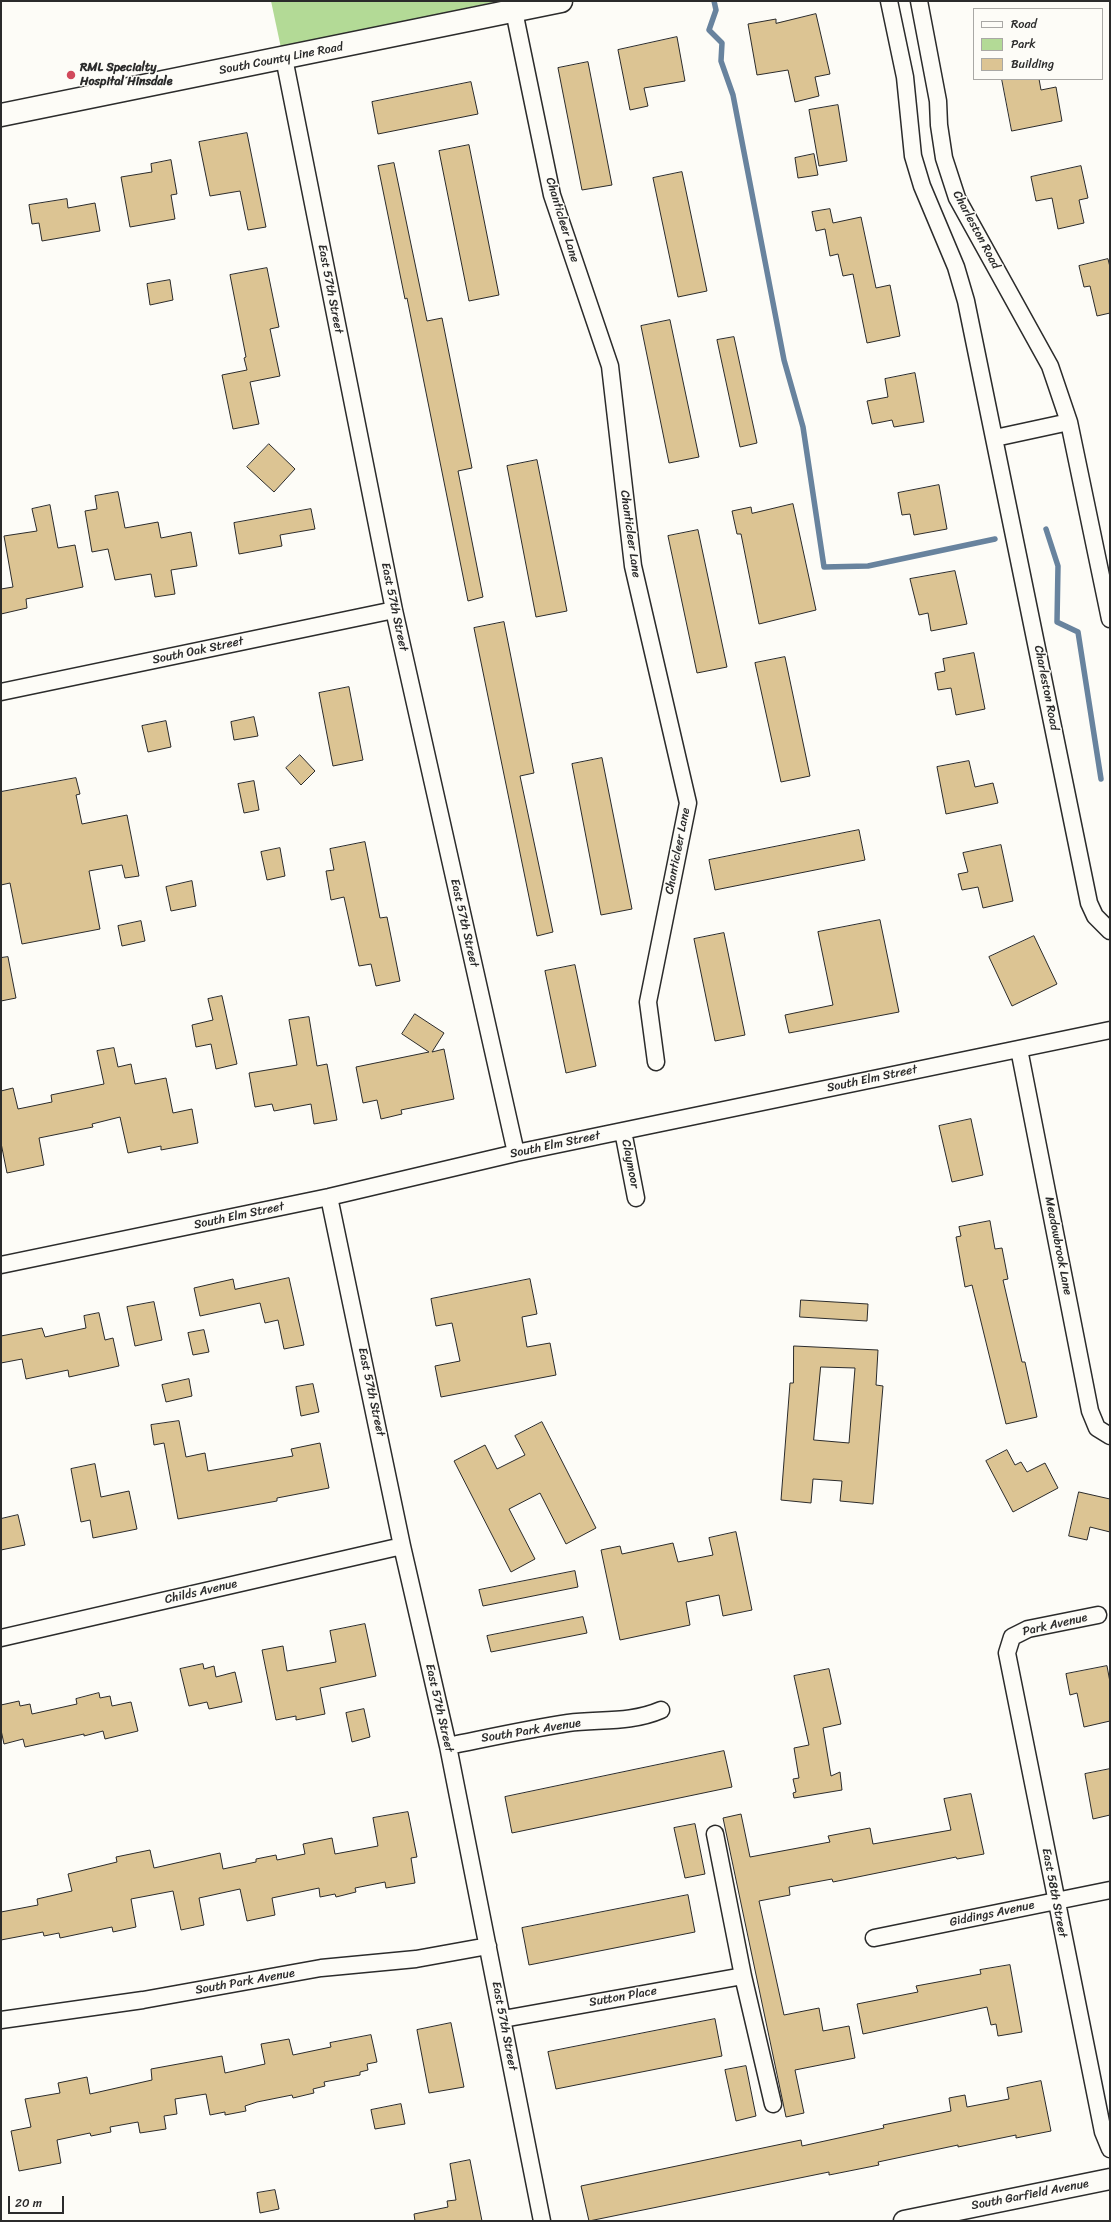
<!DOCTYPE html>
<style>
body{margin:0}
#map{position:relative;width:1111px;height:2222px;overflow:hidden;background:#fdfcf7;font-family:Sriracha,sans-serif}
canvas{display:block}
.frame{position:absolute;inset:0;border:2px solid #2b2b2b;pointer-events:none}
.legend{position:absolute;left:973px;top:8px;width:130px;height:72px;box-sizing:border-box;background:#fdfcf7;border:1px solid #a9a8a5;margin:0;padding:5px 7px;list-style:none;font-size:12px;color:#2b2b2b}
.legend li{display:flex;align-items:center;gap:8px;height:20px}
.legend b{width:20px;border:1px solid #a9a8a5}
.scale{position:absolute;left:8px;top:2196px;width:56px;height:18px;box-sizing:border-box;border:2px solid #2b2b2b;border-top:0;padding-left:5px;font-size:12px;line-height:14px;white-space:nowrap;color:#2b2b2b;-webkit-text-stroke:3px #fdfcf7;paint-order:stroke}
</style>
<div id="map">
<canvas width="1111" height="2222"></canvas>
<div class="frame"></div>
<ul class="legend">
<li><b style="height:5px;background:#fdfcf7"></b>Road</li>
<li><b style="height:11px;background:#b3da96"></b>Park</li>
<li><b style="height:11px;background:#dcc493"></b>Building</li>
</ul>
<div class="scale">20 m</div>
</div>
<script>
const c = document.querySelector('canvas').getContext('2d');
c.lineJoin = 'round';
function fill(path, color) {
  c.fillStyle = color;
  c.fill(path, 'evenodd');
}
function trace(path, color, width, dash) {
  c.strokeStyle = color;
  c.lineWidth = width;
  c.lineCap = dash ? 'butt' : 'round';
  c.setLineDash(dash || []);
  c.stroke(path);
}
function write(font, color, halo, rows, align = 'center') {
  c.font = font + ' Sriracha,sans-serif';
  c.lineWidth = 3;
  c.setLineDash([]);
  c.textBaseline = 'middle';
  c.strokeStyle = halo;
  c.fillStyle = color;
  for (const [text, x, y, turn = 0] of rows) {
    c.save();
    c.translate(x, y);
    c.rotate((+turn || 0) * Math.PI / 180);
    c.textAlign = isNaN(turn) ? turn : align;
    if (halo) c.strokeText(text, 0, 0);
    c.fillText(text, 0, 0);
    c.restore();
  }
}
const green = new Path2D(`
 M271 1H499L281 48Z`);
const stream = new Path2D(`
 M714 1 716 10 709 30 722 43 721 61 733 95 784 360 803 427 824 567 868 566 995 539
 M1046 529 1058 566 1057 622 1078 632 1101 779`);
const building = new Path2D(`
 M816 14 830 74 815 77 819 96 795 102 788 70 757 75 748 24 776 19V23Z
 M677 37 685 81 644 88 648 106 630 110 618 50Z
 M588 62 612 185 582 190 558 68Z
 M1002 79H1039L1041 90 1056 87 1062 121 1012 131Z
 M471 82 478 114 378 134 372 102Z
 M838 105 847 161 819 166 809 110Z
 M247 133 266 227 248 230 240 191 210 196 199 142Z
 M469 145 499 295 469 301 439 151Z
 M814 154 818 175 798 178 795 158Z
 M171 160 177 194 171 195 175 219 130 227 121 177 152 172 151 164Z
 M394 163 427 321 442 318 472 468 458 471 483 597 468 601 407 298 405 299 378 166Z
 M1081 166 1088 198 1079 200 1084 223 1058 229 1052 198 1036 201 1031 177Z
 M682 172 707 291 678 297 653 178Z
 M67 199 68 208 95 203 100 231 42 241 39 223 32 224 29 205Z
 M830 209 833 223 861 217 876 288 890 285 900 336 867 343 853 274 843 276 838 254 830 256 825 229 816 231 812 212Z
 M1108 259 1110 267V313L1097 316 1090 286 1084 287 1079 266Z
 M267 268 279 327 270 329 280 376 250 382 259 424 233 429 222 375 247 370 244 358 246 357 230 275Z
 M170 280 173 300 150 305 147 284Z
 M670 320 699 457 669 463 641 326Z
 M734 337 757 443 740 447 717 340Z
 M915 373 924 422 894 427 892 420 872 424 867 401 888 397 885 379Z
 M269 444 295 469 274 492 247 467Z
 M537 460 567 611 536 617 507 466Z
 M939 485 947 529 914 535 910 514 902 515 898 493Z
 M118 492 125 528 158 522 161 538 191 532 197 566 171 570 175 594 155 597 151 574 115 580 108 549 92 552 85 511 97 509 95 496Z
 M793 504 816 610 759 624 741 534H737L732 511 751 507 752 513Z
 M50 505 58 548 75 545 83 587 26 599 27 608 1 614V589L13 587 4 536 37 531 32 509Z
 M311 509 315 529 280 535 282 546 239 554 234 523Z
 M698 530 727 667 697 673 668 536Z
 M955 571 967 624 931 631 928 613 919 615 910 579Z
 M504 622 534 773 520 776 553 932 537 936 474 628Z
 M974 653 985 709 956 715 951 688 938 690 935 673 945 671 943 659Z
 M785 657 810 776 781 782 755 663Z
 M349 687 363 760 333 766 319 693Z
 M254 717 258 736 234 740 231 722Z
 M166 721 171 747 148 752 142 726Z
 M300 755 315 771 301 785 286 768Z
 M602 758 632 909 601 915 572 764Z
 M969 761 975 787 993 783 998 803 946 814 937 767Z
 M76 778 80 794 76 795 82 824 127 815 139 876 125 878 122 865 89 871 100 929 22 944 10 883 1 885V792Z
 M254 781 259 810 244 813 238 784Z
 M859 830 865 860 715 890 709 860Z
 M365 842 380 918 387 917 400 981 376 986 371 964 359 966 344 897 331 900 326 871 334 870 330 849Z
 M1001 845 1013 901 983 908 978 887 962 890 958 874 968 872 963 853Z
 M280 848 285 876 267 880 261 852Z
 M192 881 196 906 171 911 166 887Z
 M880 920 899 1012 789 1033 785 1015 833 1005 818 932Z
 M141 921 145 941 122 946 118 926Z
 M724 933 745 1035 715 1041 694 939Z
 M1034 936 1057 984 1012 1006 989 957Z
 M8 957 16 998 1 1001V958Z
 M575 965 596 1066 566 1073 545 971Z
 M222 996 237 1064 216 1069 211 1044 196 1047 192 1025 213 1020 208 999Z
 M415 1014 444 1033 432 1052 444 1049 454 1099 401 1110 402 1114 381 1119 377 1100 363 1103 356 1067 429 1052 402 1034Z
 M309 1017 317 1066 327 1064 337 1120 314 1124 311 1104 274 1111 272 1104 255 1107 249 1073 297 1065 289 1020Z
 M114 1048 118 1067 131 1064 135 1084 166 1078 173 1113 192 1109 198 1143 161 1150V1146L128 1153 120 1117 92 1124 93 1127 39 1138 44 1165 7 1173 1 1143V1091L13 1088 18 1109 52 1102 51 1095 104 1084 97 1051Z
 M971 1119 983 1175 952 1182 939 1126Z
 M990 1221 995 1249 1002 1248 1008 1279 1003 1280 1022 1362H1025L1037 1417 1006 1424 972 1285 965 1287 956 1237 961 1236 959 1227Z
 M289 1278 304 1345 284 1349 278 1320 265 1323 260 1303 200 1316 194 1288 233 1279 235 1289Z
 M530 1279 537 1314 522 1317 527 1347 550 1343 556 1375 441 1397 435 1366 460 1361 452 1323 436 1326 431 1299Z
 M801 1300 868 1304 867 1321 800 1317Z
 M154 1302 162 1340 135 1346 127 1307Z
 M99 1313 105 1340 113 1338 119 1366 69 1377 68 1370 26 1379 22 1359 1 1363V1336L42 1328 45 1337 86 1328 84 1316Z
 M204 1330 209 1352 193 1355 188 1333Z
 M794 1346 878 1350 876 1385 883 1386 873 1504 840 1501 842 1481 813 1479 811 1503 781 1500 790 1383H793ZM821 1367 855 1368 849 1443 814 1440Z
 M189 1379 192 1396 166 1402 162 1385Z
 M313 1384 319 1412 301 1416 296 1387Z
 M179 1421 186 1457 205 1453 208 1471 293 1456 291 1449 320 1443 329 1488 277 1498V1501L178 1519 164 1443 154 1445 151 1425Z
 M542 1422 596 1528 566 1544 540 1493 509 1509 535 1559 511 1572 454 1461 485 1445 497 1469 525 1455 515 1436Z
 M1007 1450 1015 1465 1021 1462 1027 1472 1045 1463 1058 1488 1013 1512 986 1461Z
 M95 1464 101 1497 129 1491 137 1529 93 1538 90 1520 81 1522 71 1469Z
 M1079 1492 1110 1499V1532L1090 1527 1087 1540 1069 1536Z
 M18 1515 25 1545 1 1550V1519Z
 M736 1532 752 1610 723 1616 719 1595 686 1602 690 1625 620 1640 601 1550 620 1546 622 1554 673 1543 678 1562 713 1555 709 1538Z
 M575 1571 578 1587 483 1606 479 1590Z
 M583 1617 587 1633 491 1652 487 1636Z
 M365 1624 376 1676 320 1688 325 1714 296 1720V1716L276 1720 262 1650 283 1646 287 1671 336 1662 330 1631Z
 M203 1664 204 1669 214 1666 216 1677 235 1672 242 1702 209 1709 207 1702 189 1706 180 1669Z
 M1107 1666 1110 1682V1721L1084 1727 1077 1693 1070 1695 1066 1674Z
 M829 1669 841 1724 823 1728 831 1776 840 1772 842 1790 794 1798 793 1793 796 1792 793 1779 799 1778 794 1748 809 1745 794 1676Z
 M99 1693 100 1698 110 1696 112 1706 131 1702 138 1731 105 1739 103 1731 84 1736V1734L25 1747 23 1739 4 1744 1 1730V1705L19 1701 20 1706 30 1704 32 1714 77 1704 76 1699Z
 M364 1709 370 1737 352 1742 346 1713Z
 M724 1751 732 1787 512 1833 505 1797Z
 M1110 1769V1815L1093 1819 1085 1774Z
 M971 1794 984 1854 957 1859 956 1857 833 1882 832 1879 789 1887 790 1895 759 1901 784 2015 819 2008 823 2031 849 2026 855 2058 795 2070 804 2113 786 2117 723 1818 741 1814 750 1857 830 1842 828 1836 870 1828 873 1844 951 1830 944 1799Z
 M408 1812 417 1857 411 1858 415 1883 386 1888 385 1882 355 1888 356 1892 336 1897 335 1894 320 1897 319 1888 272 1898 275 1915 247 1921 240 1889 199 1898 204 1925 181 1930 173 1891 131 1899 136 1927 113 1932 112 1927 60 1938 59 1933 44 1936 43 1932 1 1940V1912L38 1905 37 1899 72 1891 68 1874 117 1862 116 1857 150 1850 154 1868 220 1853 223 1869 256 1862V1859L276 1855 277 1860 305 1854 303 1844 332 1838 335 1854 378 1846 373 1818Z
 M695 1824 705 1874 685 1878 674 1828Z
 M688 1895 695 1932 529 1965 522 1928Z
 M1010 1965 1022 2032 998 2036 996 2024 991 2025 987 2007 863 2034 857 2004 918 1992 916 1986 981 1974 980 1970Z
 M715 2019 722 2056 556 2089 548 2052Z
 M451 2023 464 2087 429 2093 417 2030Z
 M371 2035 377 2062 367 2064 368 2070 360 2072V2075L324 2082 325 2086 313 2089 314 2093 293 2098 292 2095 257 2102 245 2106 246 2111 225 2115V2112L210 2115 206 2094 175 2099 177 2114 164 2116 166 2129 140 2133 138 2122 110 2127 111 2132 91 2136 90 2133 57 2140 61 2163 19 2171 11 2131 31 2127 25 2099 60 2093 58 2083 87 2077 90 2094 152 2080 151 2069 222 2056 225 2073 265 2064 261 2044 289 2039 293 2055 331 2047 330 2043Z
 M746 2066 756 2116 736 2121 725 2070Z
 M1041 2081 1051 2131 1016 2138V2135L958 2147V2145L878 2162 879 2165 829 2175V2172L589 2221 581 2186 801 2140 802 2146 884 2128 883 2125 951 2111 949 2098 965 2095 967 2107 1009 2099 1007 2088Z
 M401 2104 405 2124 375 2129 371 2110Z
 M470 2160 482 2221H415L414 2214 448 2207 447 2201 456 2200 450 2164Z
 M275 2190 279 2209 260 2213 257 2193Z`);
const minor = new Path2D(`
 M889 1 905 77 913 156 922 186 956 267 966 301 1089 903 1095 916 1110 931
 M919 1 938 101 939 125 944 158 957 198 1050 366 1069 422 1110 619
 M514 11 552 195 610 366 633 566 688 803 648 1002 656 1062
 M284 58 394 610 516 1153
 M995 438 1069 422
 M1 692 394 610
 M1019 1049 1090 1411 1097 1428 1110 1436
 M623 1131 636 1198
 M329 1197 402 1546 448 1746 542 2221
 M1 1265 329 1197 516 1153 1110 1030
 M1098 1615 1028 1629 1012 1637 1007 1653 1103 2132 1110 2149
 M1 1638 402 1546
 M448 1746C488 1738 528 1729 568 1723 600 1719 631 1723 661 1710
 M715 1834 743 1976 773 2104
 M874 1938 1110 1890
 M503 2019 743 1976
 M1 2020 143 2000 321 1968 416 1959 488 1946`);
const tertiary = new Path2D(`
 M904 2221 1110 2179`);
const secondary = new Path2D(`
 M1 115 561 1`);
const markers = [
 [71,75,5,"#d1495b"]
];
const streetNames = [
 ["South County Line Road",281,59,-11],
 ["Chanticleer Lane",562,220,73],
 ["Charleston Road",976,230,62],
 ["East 57th Street",330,289,79],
 ["Chanticleer Lane",630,534,82],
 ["East 57th Street",394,607,78],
 ["South Oak Street",198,651,-12],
 ["Charleston Road",1046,688,79],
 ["Chanticleer Lane",678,851,-79],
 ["East 57th Street",464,923,77],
 ["South Elm Street",872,1079,-12],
 ["South Elm Street",555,1145,-12],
 ["Claymoor",630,1164,79],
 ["South Elm Street",239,1216,-12],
 ["Meadowbrook Lane",1058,1246,79],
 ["East 57th Street",371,1392,78],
 ["Childs Avenue",201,1592,-13],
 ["Park Avenue",1055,1625,-13],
 ["East 57th Street",439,1708,77],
 ["South Park Avenue",531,1731,-9],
 ["East 58th Street",1054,1893,79],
 ["Giddings Avenue",992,1914,-12],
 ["South Park Avenue",245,1982,-10],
 ["Sutton Place",623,1997,-10],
 ["East 57th Street",504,2026,79],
 ["South Garfield Avenue",1030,2195,-11]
];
const poiNames = [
 ["RML Specialty",80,68],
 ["Hospital Hinsdale",80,82]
];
fill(green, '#b3da96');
trace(stream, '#68839e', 5.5);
fill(building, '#dcc493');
trace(building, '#2b2b2b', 1);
trace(minor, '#2b2b2b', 19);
trace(tertiary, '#2b2b2b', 23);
trace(secondary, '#2b2b2b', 25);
trace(minor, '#fdfcf7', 16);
trace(tertiary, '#fdfcf7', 20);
trace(secondary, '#fdfcf7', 22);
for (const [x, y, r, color] of markers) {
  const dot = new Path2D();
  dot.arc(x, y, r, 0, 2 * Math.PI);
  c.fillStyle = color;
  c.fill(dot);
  trace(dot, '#fdfcf7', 1.5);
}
write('12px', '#2b2b2b', '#fdfcf7', streetNames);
write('bold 12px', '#2b2b2b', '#fdfcf7', poiNames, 'left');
</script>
